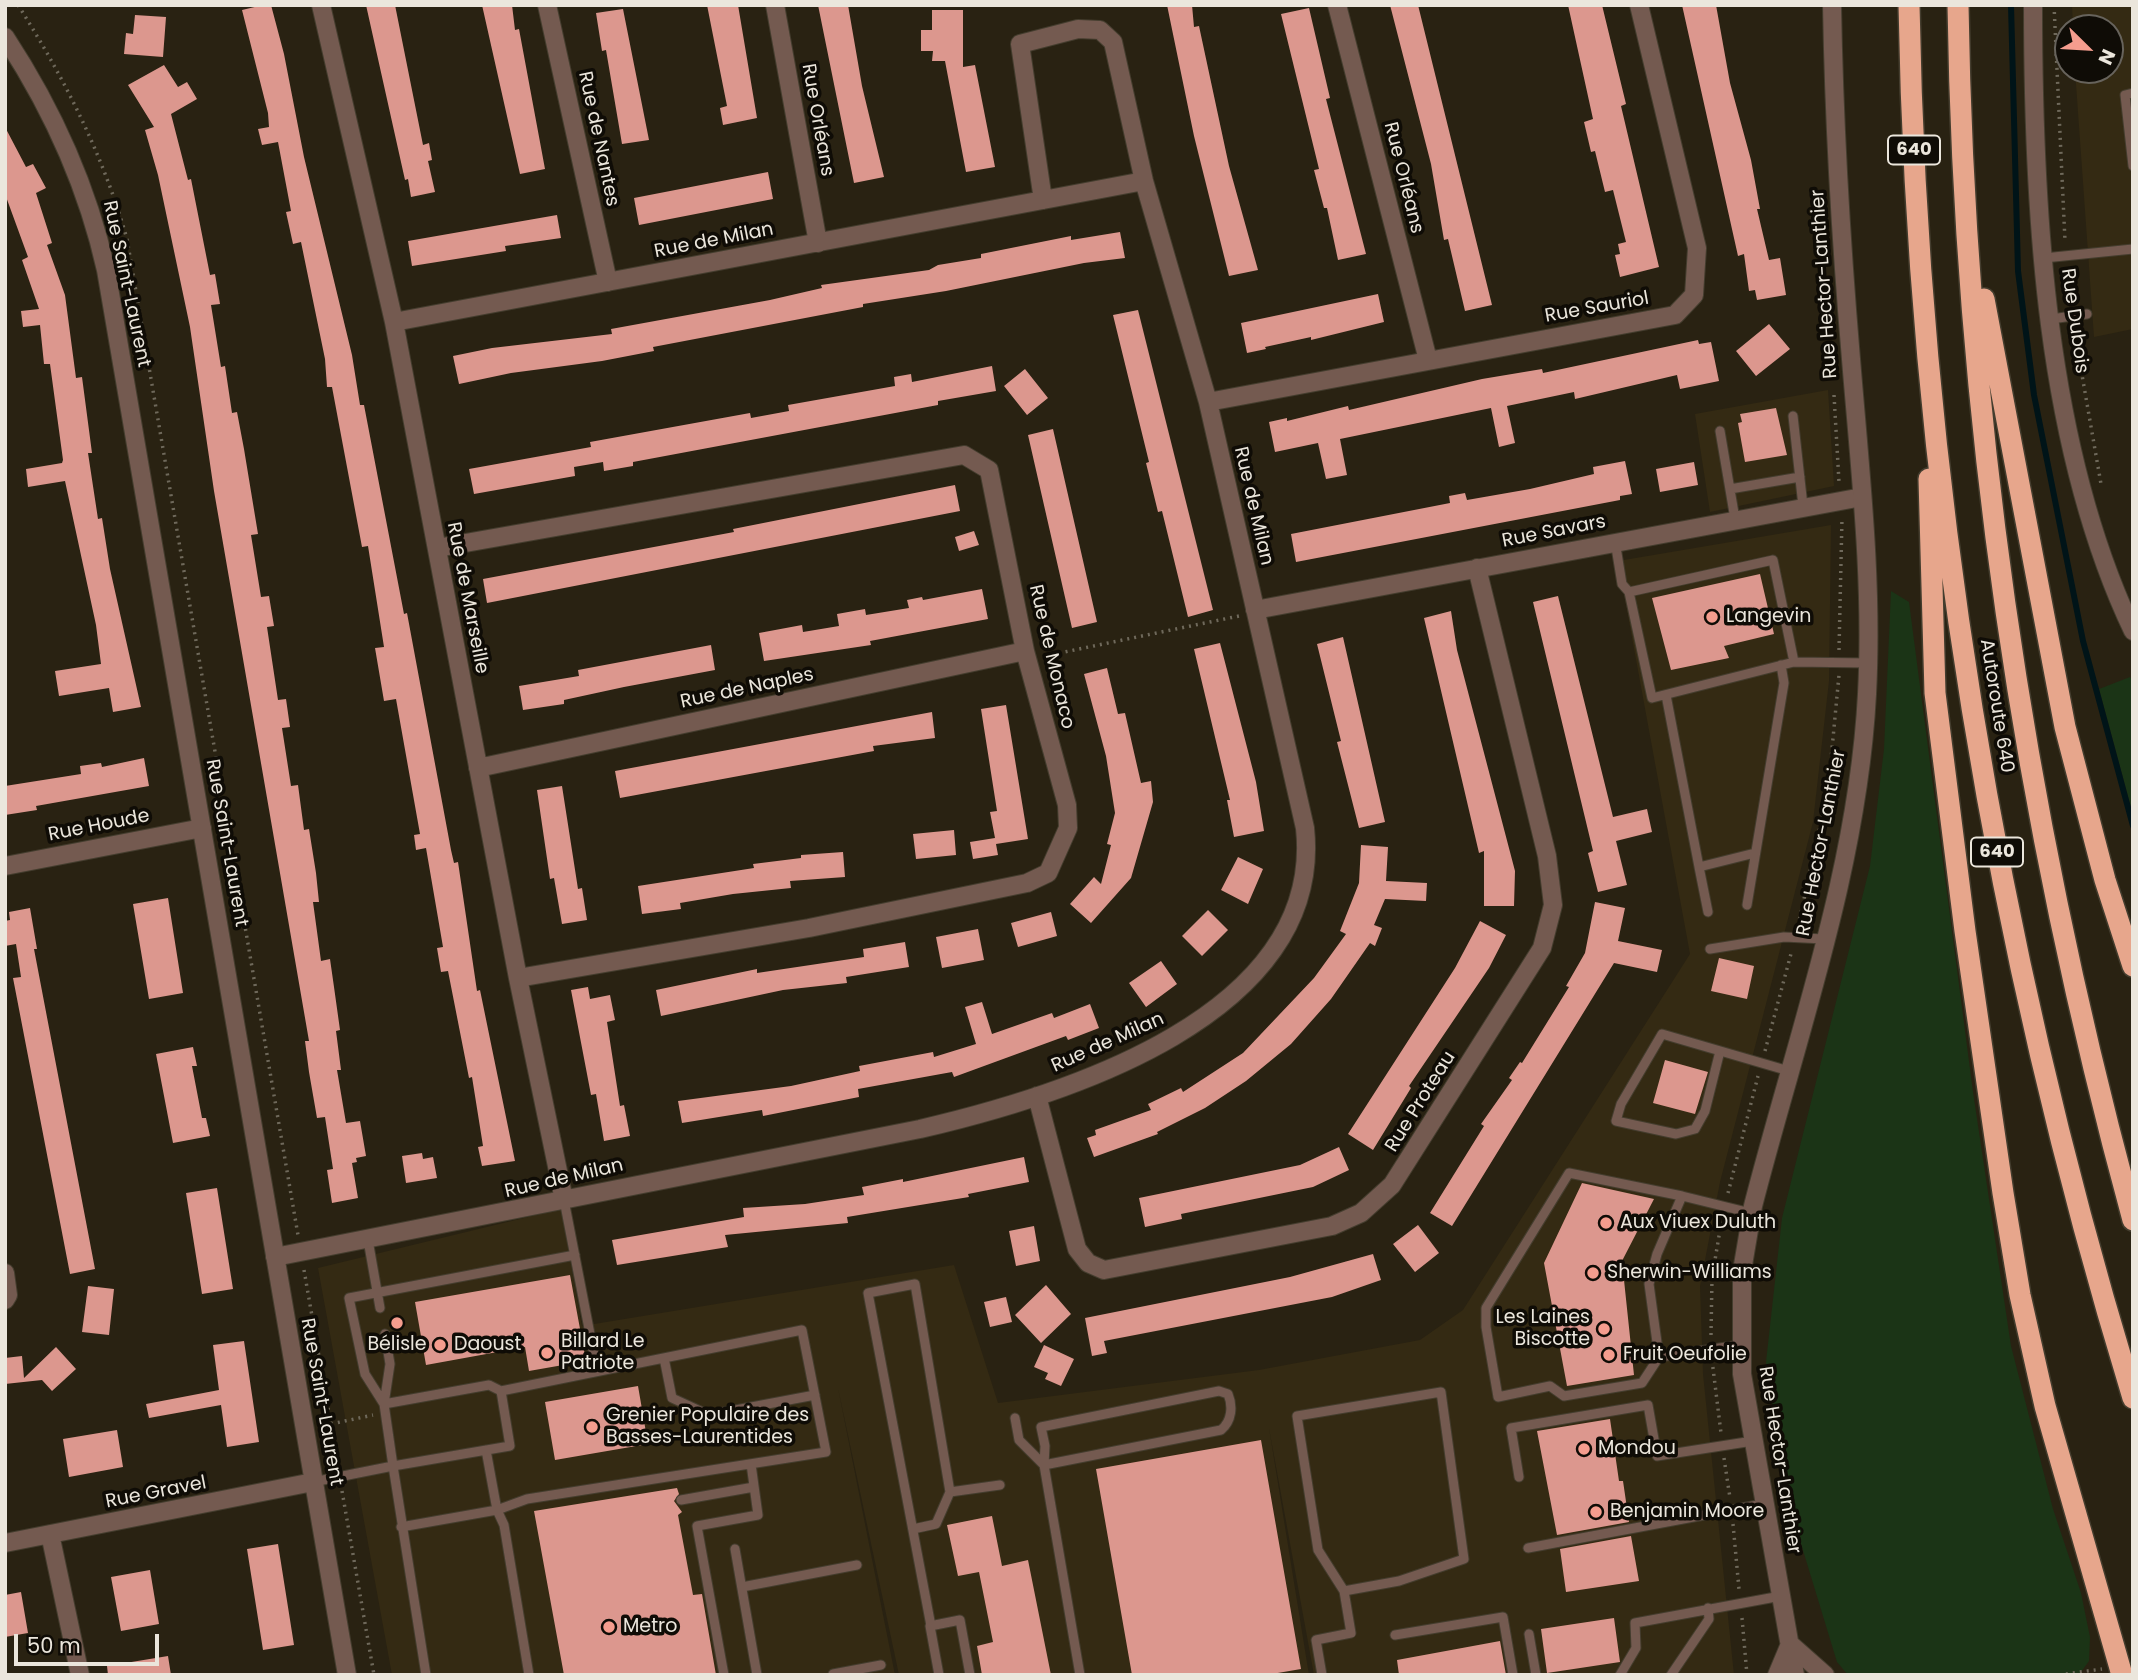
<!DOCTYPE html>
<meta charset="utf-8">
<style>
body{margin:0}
#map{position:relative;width:2138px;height:1680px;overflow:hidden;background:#292212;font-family:Poppins,sans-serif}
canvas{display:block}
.frame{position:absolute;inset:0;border:7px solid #ebe6dc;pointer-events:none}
.north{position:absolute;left:2054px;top:14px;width:70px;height:70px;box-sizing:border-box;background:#0f0c06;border:2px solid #67635c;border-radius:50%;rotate:114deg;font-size:19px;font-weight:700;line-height:28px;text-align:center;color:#ebe6dc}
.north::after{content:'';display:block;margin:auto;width:24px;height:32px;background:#f59d8e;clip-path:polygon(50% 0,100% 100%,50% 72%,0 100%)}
.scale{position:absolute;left:14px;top:1634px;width:145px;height:32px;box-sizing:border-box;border:4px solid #ebe6dc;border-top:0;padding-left:9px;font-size:21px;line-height:24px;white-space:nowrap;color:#ebe6dc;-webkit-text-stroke:5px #0f0c06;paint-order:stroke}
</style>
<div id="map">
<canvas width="2138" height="1680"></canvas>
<div class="frame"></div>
<div class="north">N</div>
<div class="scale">50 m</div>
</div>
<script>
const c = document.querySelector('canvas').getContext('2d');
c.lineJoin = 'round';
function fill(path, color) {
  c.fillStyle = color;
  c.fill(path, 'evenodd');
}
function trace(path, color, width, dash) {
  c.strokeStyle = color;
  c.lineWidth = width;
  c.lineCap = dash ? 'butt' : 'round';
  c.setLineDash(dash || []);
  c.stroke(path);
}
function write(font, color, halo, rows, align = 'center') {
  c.font = font + ' Poppins,sans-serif';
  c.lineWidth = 7;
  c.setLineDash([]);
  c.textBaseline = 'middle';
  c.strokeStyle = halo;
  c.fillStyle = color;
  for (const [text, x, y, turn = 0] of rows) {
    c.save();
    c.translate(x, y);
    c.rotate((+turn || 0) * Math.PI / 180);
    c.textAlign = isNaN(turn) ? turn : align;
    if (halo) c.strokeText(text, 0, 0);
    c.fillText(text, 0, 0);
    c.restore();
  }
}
const built = new Path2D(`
 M2072 5H2133V329L2094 337 2075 70H2110V28H2073Z
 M1828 390 1834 486 1710 512 1695 414Z
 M1831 525 1829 681 1813 822 1720 1182 1700 1286 1703 1374 1734 1675H1314L1269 1428 1309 1675H899L838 1388 895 1675H392L318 1268 561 1209 582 1326 954 1265 998 1403 1259 1370 1420 1340 1463 1310 1690 954 1618 561Z`);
const green = new Path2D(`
 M1891 591 1909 602 1973 1092 2011 1346 2053 1509 2081 1593 2090 1637 2089 1661 2079 1675H1848L1837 1662 1784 1488 1766 1362 1782 1218 1870 866 1884 749Z
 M2130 677 2133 681V815L2099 689Z`);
const stream = new Path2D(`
 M2011 5 2018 271 2034 395 2083 641 2133 826`);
const building = new Path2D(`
 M263 5H271L284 54 304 157 352 355 360 405H364L404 614 407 613 451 850 454 863 458 862 477 991 480 990 515 1161 482 1166 478 1147 483 1146 472 1077 469 1078 448 971 441 972 437 948 443 947 426 848 416 850 414 835 420 834 396 699 384 701 375 648 384 647 368 546 362 547 332 387H327L325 359 301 242 293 244 286 212 291 211 278 142 262 145 258 129 269 127 268 113 242 10Z
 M366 5H395L423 145 429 143 432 160 428 161 435 192 411 197 408 179 405 180Z
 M482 5H512L515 30 519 29 545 169 520 174Z
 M707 5H738L757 118 723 125 720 108 727 106Z
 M818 5H848L862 86 884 177 854 183Z
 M1167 5H1192L1194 27 1199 26 1229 166 1258 270 1229 276 1194 136Z
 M1390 5H1418L1492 305 1465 311 1448 239 1444 240 1431 164Z
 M1568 5H1602L1626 104 1621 106 1659 267 1620 277 1615 255 1620 254 1618 244 1626 242 1613 190 1605 192 1595 151 1591 152 1584 122 1593 119Z
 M1682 5H1716L1730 83 1751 160 1760 209H1757L1769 260 1780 258 1786 295 1757 300 1755 290 1749 291 1744 254 1738 256Z
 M1309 8 1330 98 1326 99 1366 254 1338 260 1327 208H1324L1314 170 1319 169 1281 14Z
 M623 9 649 140 622 144 606 50 602 51 596 13Z
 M932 10H963V67L975 65 995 167 966 172 945 61H932L933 51H921V30H932Z
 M135 15 166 17 163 57 124 54 126 33 133 34Z
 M164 65 178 87 187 82 197 99 171 114 188 180 191 179 210 275 215 274 220 304 211 305 221 367 225 366 232 413 237 412 244 449 258 534 251 535 261 597 269 596 274 626 267 627 278 700 286 699 290 727 282 728 291 786 298 785 304 830 309 829 316 873 319 902H313L321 961 330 959 334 987 340 1030 336 1031 341 1070H337L346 1123 360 1121 366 1156 356 1158 357 1162 352 1163 358 1198 332 1203 327 1170 333 1169 325 1117 317 1118 309 1072 305 1041H309L214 491 190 327 158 175 145 130 154 127 128 85Z
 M5 127 26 167 33 164 46 188 36 193 52 243 47 245 65 295 76 378 82 377 92 453H88L98 519 102 518 110 569 141 707 113 712 109 688 59 696 55 671 101 664 96 625 65 481 28 487 26 469 62 463 63 460 50 364H44L40 325 23 327 21 311 39 309 22 260 28 257 5 194Z
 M768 172 773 199 639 225 634 198Z
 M557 215 561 238 505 246 506 251 412 266 408 241Z
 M1120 232 1125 258 1084 263 946 291 863 304V307L653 347 654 351 602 361 511 373 459 384 453 356 492 348 612 334 611 329 770 300 822 288 821 285 929 270 938 265 981 258V254L1071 236V240Z
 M1378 294 1384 322 1311 340V337L1265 347 1266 349 1247 353 1241 323Z
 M1138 310 1213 610 1188 617 1162 511 1158 512 1146 463 1149 462 1113 315Z
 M1769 324 1790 349 1756 376 1736 351Z
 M1698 340 1699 344 1711 342 1719 381 1680 389 1677 375 1575 399 1574 392 1507 406 1515 443 1499 447 1491 408 1340 439 1347 475 1326 479 1318 443 1275 452 1269 422 1287 418V421L1348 406 1349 410 1482 379 1542 369 1543 373Z
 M992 366 996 391 938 401V405L633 462V466L604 471 603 462 574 467 575 476 474 494 469 469 591 447 590 442 750 413 751 418 789 411 788 405 895 386 894 377 911 374 912 382Z
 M1025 369 1048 398 1027 415 1004 386Z
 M1776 408 1787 455 1745 462 1738 423 1742 422 1740 414Z
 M1053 429 1097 622 1072 628 1028 435Z
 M1625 461 1632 494 1620 496V500L1296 562 1291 534 1450 503 1449 496 1465 493 1467 500 1530 489 1594 474 1593 467Z
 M1694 462 1698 485 1660 492 1656 469Z
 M955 485 960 511 487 603 483 579 734 532 733 529Z
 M974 531 979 545 959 551 955 537Z
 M1760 574 1774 634 1724 646 1729 658 1671 670 1652 598Z
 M982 589 988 619 870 641 871 645 764 661 759 633 802 625 803 632 839 626 837 614 865 609 866 615 909 608 907 600 922 597 923 600Z
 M1558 596 1613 817 1647 809 1652 832 1616 841 1627 885 1598 892 1588 853 1593 851 1533 602Z
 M1451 611 1457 650 1515 871 1514 906H1484V851L1479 853 1424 618Z
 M1343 637 1385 822 1359 828 1337 742 1341 741 1317 644Z
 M1220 643 1256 782 1264 831 1234 837 1227 800H1230L1194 649Z
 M711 645 715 670 624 687 564 700V704L523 710 519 686 579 676 578 670Z
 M1107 668 1118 714 1125 713 1141 783 1151 781 1153 802 1131 878 1091 923 1070 904 1094 877 1101 884 1111 845 1107 844 1115 813 1106 756 1084 674Z
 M1006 705 1028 839 996 844 998 855 973 859 970 842 995 838 990 812 997 811 981 709Z
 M932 712 935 738 873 746 874 751 620 798 615 771Z
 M144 758 149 786 36 806 37 810 5 815V786L81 774 80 766 101 763 102 767Z
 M562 786 578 889 582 888 587 920 562 924 554 878 550 879 537 790Z
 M954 830 956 855 916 859 913 834Z
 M1361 845 1388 847 1386 881 1427 883 1426 901 1385 899 1374 925 1382 928 1375 946 1370 943 1331 999 1291 1044 1246 1081 1205 1108 1157 1132 1158 1134 1094 1157 1087 1138 1096 1135 1095 1130 1151 1110 1148 1104 1181 1088 1183 1092 1243 1053 1314 978 1346 934 1340 931 1359 883Z
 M843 852 845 877 790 881 791 888 733 894 680 903 681 909 642 914 638 886 754 868 753 864 801 858V855Z
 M1238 857 1263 869 1248 904 1221 890Z
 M168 898 183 993 149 999 133 904Z
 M1595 902 1625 908 1618 941 1662 950 1657 972 1614 963 1452 1226 1430 1213 1484 1126 1481 1124 1512 1080 1509 1078 1520 1062 1522 1063 1569 987 1566 986 1585 953Z
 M30 908 37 949H34L95 1269 70 1274 13 978 21 977 16 944 5 946V921L10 920 9 912Z
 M1208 910 1228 930 1202 956 1182 936Z
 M1051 912 1057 936 1018 947 1011 923Z
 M1480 921 1506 935 1489 968 1409 1086 1411 1088 1373 1150 1348 1134 1455 968Z
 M978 929 984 960 942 968 936 937Z
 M905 942 909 967 846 977 847 983 783 990 661 1016 656 990 757 969V973L864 957 863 949Z
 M1719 958 1754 966 1747 999 1711 991Z
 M1161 961 1177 984 1146 1007 1129 983Z
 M588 987 590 999 610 995 615 1020 607 1022 620 1106 624 1105 630 1136 604 1141 596 1094 591 1095 571 990Z
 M982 1002 992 1034 1052 1013 1054 1018 1090 1004 1099 1028 1068 1040 1066 1036 954 1077 952 1072 858 1089 859 1097 763 1116 762 1110 682 1123 678 1101 791 1086 860 1071 859 1066 933 1052 934 1057 976 1044 965 1007Z
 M193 1047 197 1066H192L202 1118H206L210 1136 173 1143 156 1054Z
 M1665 1060 1708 1072 1695 1114 1653 1103Z
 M1339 1147 1349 1170 1313 1187 1181 1214 1182 1219 1145 1227 1139 1198 1300 1165Z
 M422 1153 423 1159 433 1157 437 1178 406 1183 402 1156Z
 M1024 1157 1029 1182 968 1194 969 1197 847 1217 848 1223 725 1235 728 1247 617 1265 612 1240 744 1217 743 1208 805 1204 864 1195 862 1187 903 1179V1182Z
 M1582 1183 1654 1199 1622 1261 1634 1375 1567 1386 1544 1263Z
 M217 1188 233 1289 202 1294 186 1193Z
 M1418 1225 1439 1253 1415 1272 1393 1244Z
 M1034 1226 1040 1261 1016 1266 1009 1231Z
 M1373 1254 1381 1280 1332 1297 1104 1341 1107 1353 1092 1356 1085 1318 1290 1277Z
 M570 1275 586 1361 529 1371 525 1347 426 1365 415 1302Z
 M1046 1285 1071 1314 1041 1343 1015 1315Z
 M88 1286 114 1289 109 1335 82 1332Z
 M1006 1297 1012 1322 990 1327 984 1302Z
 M244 1341 259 1442 227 1447 221 1405 149 1418 146 1404 219 1390 213 1345Z
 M1044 1345 1074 1359 1061 1386 1045 1379 1048 1373 1034 1367Z
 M56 1347 76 1369 52 1391 42 1380 5 1384V1358L22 1356 24 1378Z
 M638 1386 648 1444 555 1460 545 1402Z
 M1610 1419 1619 1481H1623L1629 1522 1557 1535 1537 1431Z
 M117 1430 123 1467 69 1477 63 1439Z
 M1261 1440 1301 1669 1266 1675H1132L1096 1469Z
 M677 1488 679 1494 674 1501 682 1512 678 1515 693 1595 702 1594 716 1675H564L534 1511Z
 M992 1516 1002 1566 1028 1560 1051 1675H982L977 1646 993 1642 979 1572 958 1576 947 1525Z
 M1631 1536 1639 1581 1566 1592 1560 1549Z
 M278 1544 294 1645 263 1650 247 1549Z
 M150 1570 159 1624 121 1631 111 1577Z
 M21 1592 28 1633 5 1637V1595Z
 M1614 1618 1620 1662 1547 1673 1541 1629Z
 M1500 1641 1506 1675H1399L1397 1660Z
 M168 1656 171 1675H108L107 1666Z`);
const path = new Path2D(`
 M18 5C65 79 103 155 127 239L298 1235
 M2054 5 2065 241
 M2067 270 2070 304
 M2074 329 2101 484
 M1834 395 1839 482
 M1839 650 1842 518
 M1045 656 1239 616
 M1798 926 1828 791 1839 675
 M1765 1051 1792 950
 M1728 1193 1758 1076
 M304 1270 338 1466
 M1711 1335 1712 1278 1722 1218
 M1712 1360 1721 1433
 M331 1424 373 1415
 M1724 1458 1730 1498
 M342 1491 374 1675
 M1733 1524 1739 1589
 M1742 1618 1747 1675
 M2059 1675 2102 1669`);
const service = new Path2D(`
 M2133 93 2125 95 2133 166
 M2044 258 2133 249
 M2051 319 2087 314
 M1793 416 1803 506
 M1720 431 1735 519
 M1730 489 1800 477
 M1615 541 1622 584 1629 592
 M1794 662 1773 560 1629 592 1652 698 1794 662 1868 663
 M1666 695 1699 867 1755 853
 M1699 867 1708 912
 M1747 905 1784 683 1781 665
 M1710 949 1784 937 1824 939
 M1720 1051 1705 1111 1695 1129 1676 1134 1616 1121 1621 1104 1662 1034 1789 1071
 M564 1200 597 1370
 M368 1240 380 1308
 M1740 1345 1659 1357 1649 1284 1657 1254 1682 1196 1751 1213
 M1659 1357 1642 1383 1564 1396 1550 1386 1498 1397 1486 1327V1308L1569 1173 1682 1196
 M664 1358 672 1398 709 1415 815 1395
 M489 1385 501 1391 510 1446 393 1466 384 1404Z
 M1441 1392 1464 1559 1399 1581 1344 1591 1318 1550 1297 1416Z
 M384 1404 365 1374 349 1298 575 1255
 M384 1404 390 1364 385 1334
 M1015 1418 1019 1440 1044 1465
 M486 1450 497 1510 527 1499 826 1452 802 1330 501 1391
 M1044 1465 1221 1430C1232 1421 1233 1406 1228 1394L1219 1391 1041 1427 1045 1446 1044 1465 1080 1675
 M1519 1477 1511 1428 1648 1405 1657 1456 1753 1441
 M313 1482 393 1466 426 1675
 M950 1492 1000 1485
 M681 1500 754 1487
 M401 1527 497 1510 504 1525 529 1675
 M913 1529 936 1524 950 1492 915 1284 868 1293 931 1626
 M1528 1548 1763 1504
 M735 1549 757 1675
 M742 1587 857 1565
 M1529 1634 1536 1675
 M1395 1635 1503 1617 1513 1675
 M833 1674 881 1665
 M724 1675 697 1526 758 1515 751 1464
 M939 1675 930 1626 960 1620 970 1675
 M1322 1675 1316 1640 1351 1633 1344 1591
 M1620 1675 1636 1648 1635 1623 1781 1596
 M1671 1675 1709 1619 1708 1608`);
const minor = new Path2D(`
 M321 5 394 322 518 978 564 1200
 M547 5 608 282
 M775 5 818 243
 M1337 5 1428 360
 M5 37C53 110 87 185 106 270L347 1675
 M394 322 1144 181
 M1208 402 1675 315 1694 295 1697 248 1639 5
 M437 548 964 455 989 470 1025 651 1067 805 1068 828 1048 873 1027 883 809 928 518 978
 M1255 610 1862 497
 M478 768 1025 651
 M5 866 202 828
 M1037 1096 1077 1249 1088 1263 1104 1270 1332 1226 1361 1213 1392 1185 1542 948 1553 905 1547 856 1477 568
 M275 1257 920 1129C1062 1096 1325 1016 1305 828L1208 402 1144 181 1113 42 1100 30 1078 29 1020 44 1043 200
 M5 1273 8 1295 5 1300
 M50 1534 80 1675
 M5 1543 313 1482`);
const tertiary = new Path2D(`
 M2033 5C2033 208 2045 446 2133 631
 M1790 1644 1825 1675
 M1777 1675 1790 1644
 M1795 1675 1742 1374V1271L1753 1206C1796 1038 1858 869 1867 694 1873 582 1860 470 1851 359 1841 241 1834 123 1832 5`);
const motorway = new Path2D(`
 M1909 5C1917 477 1995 947 2133 1398
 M1958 5C1964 415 2025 825 2133 1220
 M1984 299 2065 727 2105 880 2133 966
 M1929 479 1935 693 1965 931 2003 1193 2020 1295 2045 1406 2122 1675`);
const markers = [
 [1712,617,7,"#f59d8e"],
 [1606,1223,7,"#f59d8e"],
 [1593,1273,7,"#f59d8e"],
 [397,1323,7,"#f59d8e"],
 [1604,1329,7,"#f59d8e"],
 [440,1345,7,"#f59d8e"],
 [547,1353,7,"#f59d8e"],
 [1609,1355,7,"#f59d8e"],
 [592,1427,7,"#f59d8e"],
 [1584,1449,7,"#f59d8e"],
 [1596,1512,7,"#f59d8e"],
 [609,1627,7,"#f59d8e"]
];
const shields = [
 [1914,150,52],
 [1997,852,52]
];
const shieldNames = [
 ["640",1914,150],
 ["640",1997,852]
];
const streetNames = [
 ["Rue Orléans",817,120,80],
 ["Rue de Nantes",598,139,78],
 ["Rue Orléans",1403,178,76],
 ["Rue de Milan",714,241,-11],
 ["Rue Saint-Laurent",126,284,78],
 ["Rue Hector-Lanthier",1825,284,-94],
 ["Rue Sauriol",1597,308,-10],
 ["Rue Dubois",2074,321,82],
 ["Rue de Milan",1253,506,77],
 ["Rue Savars",1554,532,-11],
 ["Rue de Marseille",467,598,79],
 ["Rue de Monaco",1051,657,77],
 ["Rue de Naples",747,689,-12],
 ["Autoroute 640",1996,706,81],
 ["Rue Houde",99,826,-11],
 ["Rue Saint-Laurent",226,843,80],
 ["Rue Hector-Lanthier",1822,843,-79],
 ["Rue de Milan",1108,1043,-24],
 ["Rue Proteau",1421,1102,-58],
 ["Rue de Milan",564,1179,-13],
 ["Rue Saint-Laurent",321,1402,80],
 ["Rue Hector-Lanthier",1779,1460,81],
 ["Rue Gravel",156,1493,-11]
];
const poiNames = [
 ["Langevin",1726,617],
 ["Aux Viuex Duluth",1620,1223],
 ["Sherwin-Williams",1607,1273],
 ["Les Laines",1590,1318,"right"],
 ["Biscotte",1590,1340,"right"],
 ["Billard Le",561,1342],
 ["Patriote",561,1364],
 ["Bélisle",397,1345,"center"],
 ["Daoust",454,1345],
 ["Fruit Oeufolie",1623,1355],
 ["Grenier Populaire des",606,1416],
 ["Basses-Laurentides",606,1438],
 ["Mondou",1598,1449],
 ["Benjamin Moore",1610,1512],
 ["Metro",623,1627]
];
fill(built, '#342a13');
fill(green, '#1b3416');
trace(stream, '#001418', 6);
fill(building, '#dc978e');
trace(service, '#443d2e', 11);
trace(minor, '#443d2e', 20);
trace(tertiary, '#443d2e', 20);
trace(motorway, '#443d2e', 24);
trace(path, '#6f695b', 3.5, [2, 5]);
trace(service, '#745a50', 9);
trace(minor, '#745a50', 18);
trace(tertiary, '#745a50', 18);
trace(motorway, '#e7a68c', 21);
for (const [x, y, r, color] of markers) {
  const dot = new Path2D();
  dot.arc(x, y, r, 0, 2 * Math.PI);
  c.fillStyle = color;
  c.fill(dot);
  trace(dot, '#0f0c06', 2.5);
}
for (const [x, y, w] of shields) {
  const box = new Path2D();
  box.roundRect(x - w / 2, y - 14.5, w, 29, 5);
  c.fillStyle = '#0f0c06';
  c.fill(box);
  trace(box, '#ebe6dc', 2);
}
write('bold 18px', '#ebe6dc', null, shieldNames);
write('19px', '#ebe6dc', '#0f0c06', streetNames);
write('19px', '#ebe6dc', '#0f0c06', poiNames, 'left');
</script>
